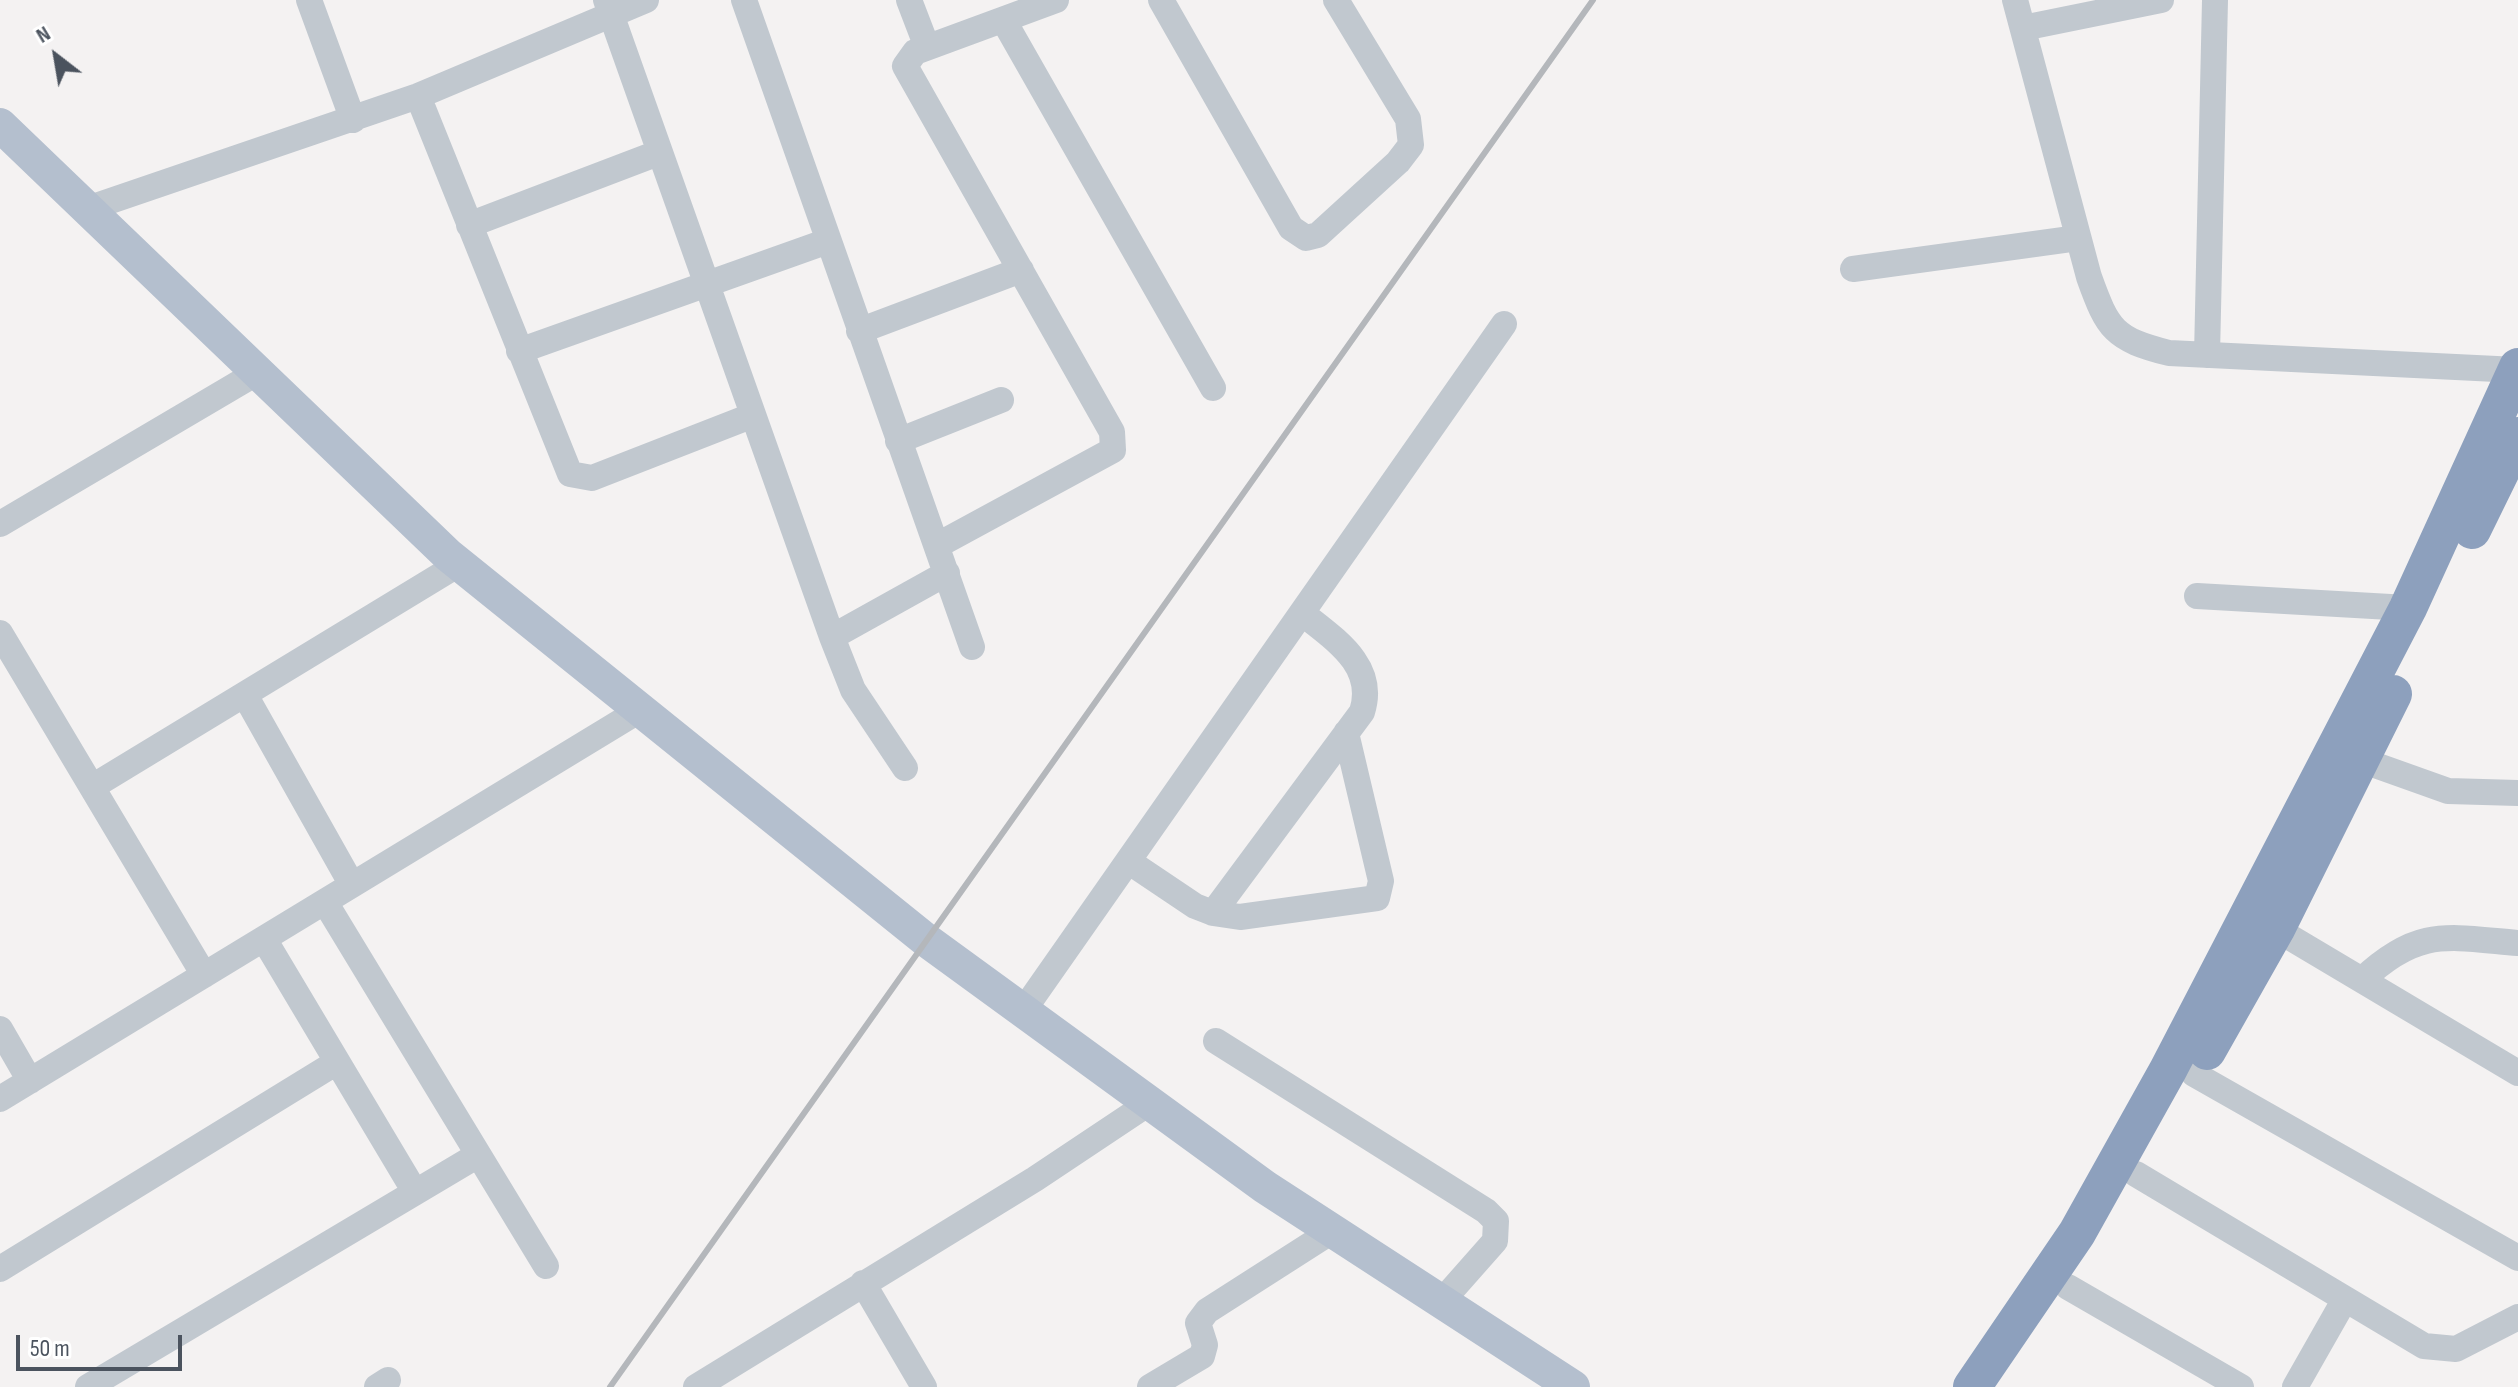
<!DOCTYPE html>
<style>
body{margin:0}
#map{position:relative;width:2518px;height:1387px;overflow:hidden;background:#f4f2f2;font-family:"Sofia Sans Condensed",sans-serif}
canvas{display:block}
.north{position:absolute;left:16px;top:16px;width:80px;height:80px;-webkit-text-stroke:6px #fff;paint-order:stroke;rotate:329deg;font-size:22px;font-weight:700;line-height:32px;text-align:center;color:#4b535e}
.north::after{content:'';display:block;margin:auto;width:28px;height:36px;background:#4b535e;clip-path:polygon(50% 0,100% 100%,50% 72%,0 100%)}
.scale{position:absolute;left:16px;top:1335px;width:166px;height:36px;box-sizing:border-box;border:4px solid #4b535e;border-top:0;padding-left:10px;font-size:24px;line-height:28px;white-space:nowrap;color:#4b535e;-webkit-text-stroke:6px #fff;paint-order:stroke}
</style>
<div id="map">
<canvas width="2518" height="1387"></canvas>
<div class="north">N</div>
<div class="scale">50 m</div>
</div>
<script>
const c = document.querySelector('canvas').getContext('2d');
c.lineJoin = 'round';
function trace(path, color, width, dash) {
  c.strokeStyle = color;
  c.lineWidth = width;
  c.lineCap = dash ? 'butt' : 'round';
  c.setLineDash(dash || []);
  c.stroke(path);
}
const minor = new Path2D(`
 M309 0 353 120
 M606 0 832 637 853 690 905 768
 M744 0 972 647
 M909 0 927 47
 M1161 0 1291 228 1306 238 1318 235 1398 162 1411 145 1408 119 1336 0
 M2015 0 2089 277C2108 330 2114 339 2169 353L2517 370
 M1004 21 1213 388
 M2023 28 2161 0
 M418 96 570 474 592 478 751 416
 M87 209 418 96 646 0
 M469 225 658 153
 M1853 269 2078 238
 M859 331 1021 270
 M519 351 828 241
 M2207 355 2215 0
 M898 441 1001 400
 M0 524 258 372
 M938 545 1113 450 1112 432 905 66 915 52 1056 0
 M2197 596 2408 608
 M0 633 204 975
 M832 637 947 573
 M245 695 352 885
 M2361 760 2448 791 2518 793
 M92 787 459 564
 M1128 861 1195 906 1213 913 1362 712C1377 665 1334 639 1302 613
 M325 902 546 1266
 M1213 913 1240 917 1377 898 1381 881 1346 733
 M2276 929 2518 1073
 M264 939 415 1192
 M2362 980C2418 927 2447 937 2518 943
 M1023 1011 1504 324
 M0 1029 30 1081
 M1216 1041 1486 1211 1496 1221 1495 1241 1442 1301
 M2194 1074 2518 1258
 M0 1099 640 710
 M2136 1174 2424 1346 2456 1349 2518 1317
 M0 1269 337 1062
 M863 1283 924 1387
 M2068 1287 2241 1387
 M88 1387 478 1155
 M377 1387 388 1380
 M696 1387 1035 1179 1149 1103
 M1150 1387 1202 1356 1205 1345 1198 1323 1207 1311 1332 1231
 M2295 1387 2345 1299`);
const major = new Path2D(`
 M0 125 448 555 926 940 1265 1187 1573 1387`);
const highway = new Path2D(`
 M2472 530 2518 436
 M2207 1051 2276 929 2393 694
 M1972 1387 2077 1233 2168 1070 2408 608 2518 367`);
const rail = new Path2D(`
 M610 1387 1593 0`);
trace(minor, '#c1c8cf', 26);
trace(major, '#b4bfce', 34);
trace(highway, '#8da0bd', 38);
trace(rail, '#b4b7bb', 6);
</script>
